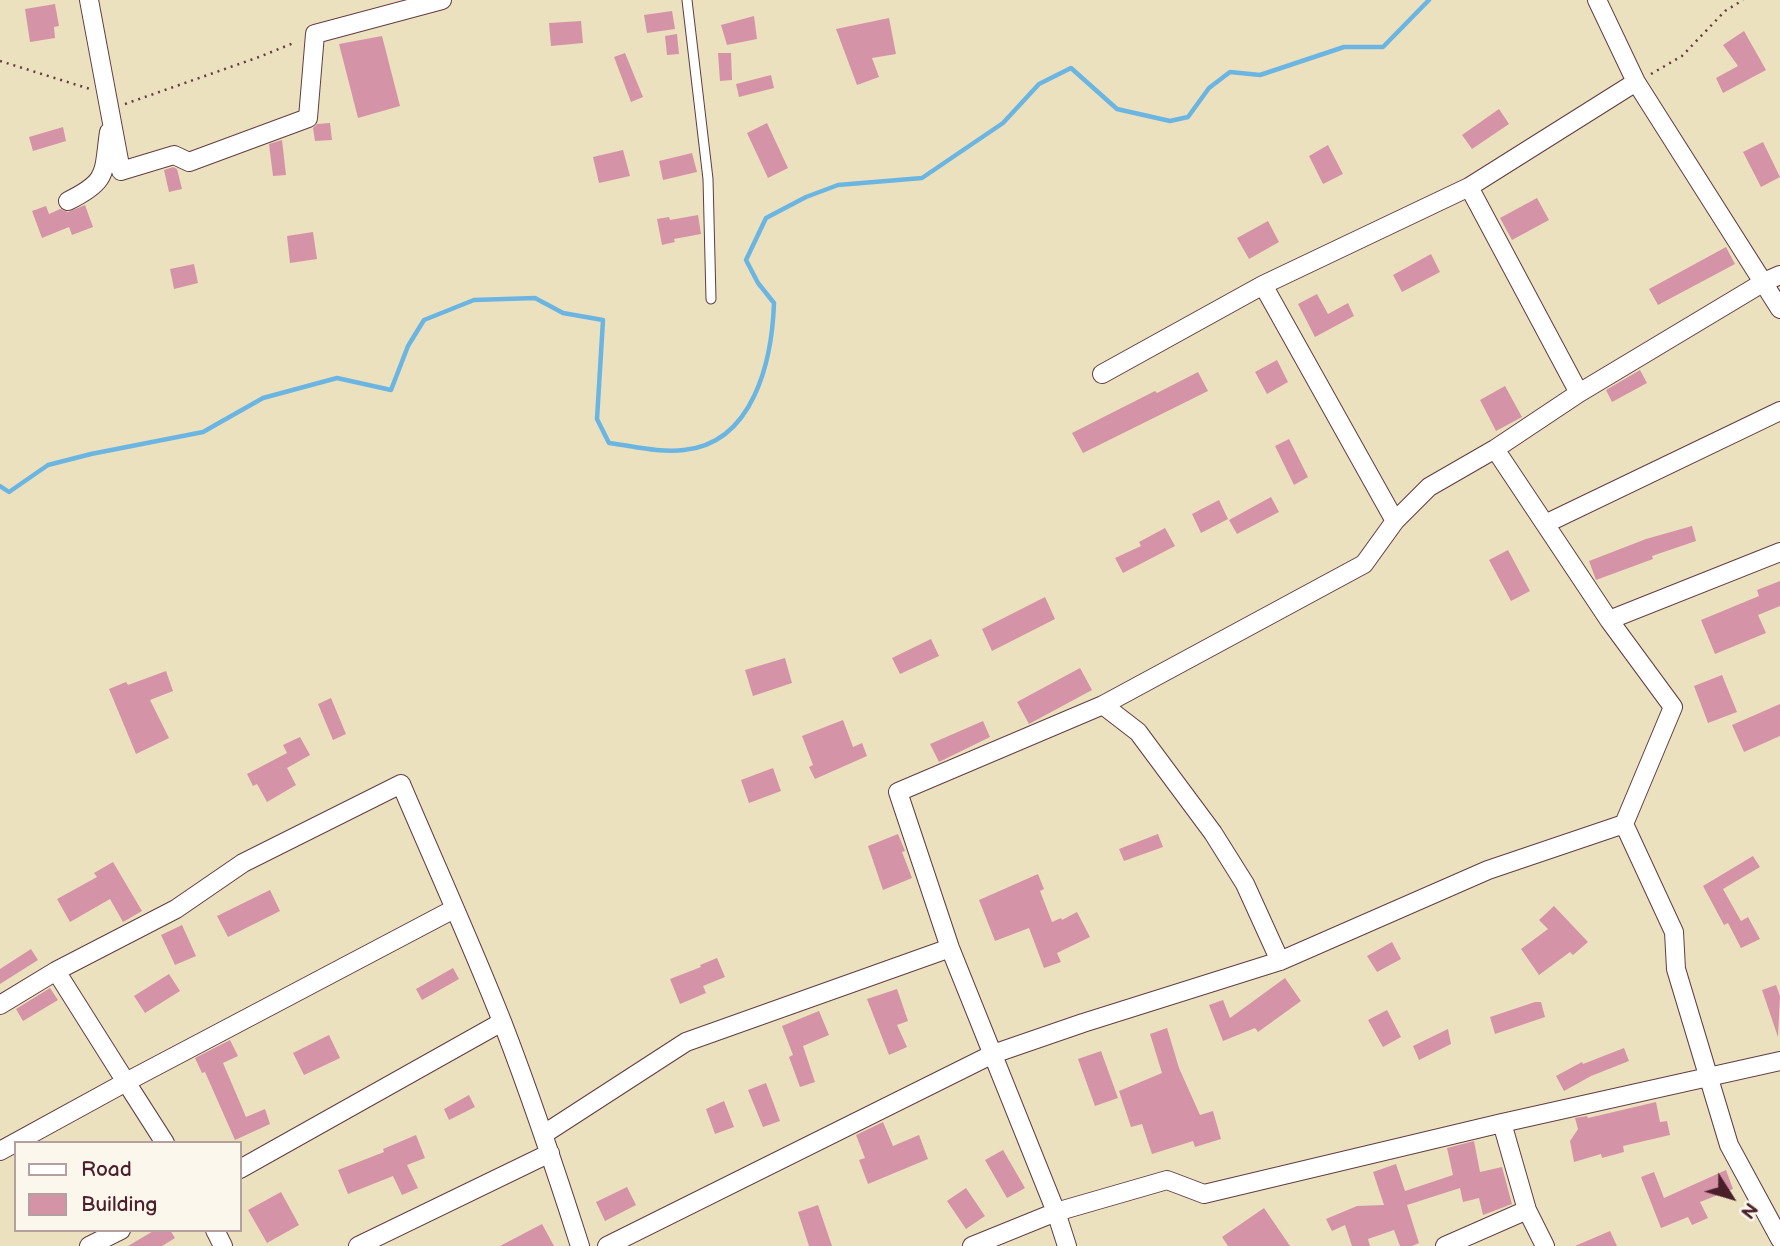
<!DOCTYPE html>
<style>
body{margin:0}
#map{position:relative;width:1780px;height:1246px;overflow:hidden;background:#ece1bf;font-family:"Balsamiq Sans",sans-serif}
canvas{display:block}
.legend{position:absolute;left:14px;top:1141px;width:228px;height:91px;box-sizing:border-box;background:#fbf7ec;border:2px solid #b4a19f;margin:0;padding:9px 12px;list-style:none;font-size:21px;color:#4a1f2b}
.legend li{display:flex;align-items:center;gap:14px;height:35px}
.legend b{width:35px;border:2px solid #b4a19f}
.north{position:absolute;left:1696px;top:1162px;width:70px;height:70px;-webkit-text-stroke:5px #fbf7ec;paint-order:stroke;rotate:127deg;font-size:19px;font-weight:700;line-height:28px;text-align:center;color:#4a1f2b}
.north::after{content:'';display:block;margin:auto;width:24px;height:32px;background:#4a1f2b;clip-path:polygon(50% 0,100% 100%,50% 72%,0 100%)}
</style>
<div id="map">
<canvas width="1780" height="1246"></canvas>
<ul class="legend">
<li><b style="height:9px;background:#fff"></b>Road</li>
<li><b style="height:19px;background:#d593a7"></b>Building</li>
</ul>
<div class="north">N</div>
</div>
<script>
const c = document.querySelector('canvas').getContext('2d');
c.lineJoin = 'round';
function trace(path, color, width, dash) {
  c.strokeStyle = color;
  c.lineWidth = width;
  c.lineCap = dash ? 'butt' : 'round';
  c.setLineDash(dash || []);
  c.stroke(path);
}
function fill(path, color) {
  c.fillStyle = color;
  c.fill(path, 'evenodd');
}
const stream = new Path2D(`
 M0 486 9 492 48 465 91 454 203 432 263 398 337 378 391 390 408 346 424 320 474 300 535 298 563 313 603 320 597 419 609 443C633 446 660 453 684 450 754 443 772 360 774 303L758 283 746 260 766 218 806 197 838 185 922 178 1003 123 1039 84 1071 68 1117 109 1170 121 1188 117 1209 88 1230 72 1260 75 1344 47H1383L1429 0`);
const building = new Path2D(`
 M55 4 59 26 54 27 55 38 30 42 25 9Z
 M672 11 675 29 647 33 644 15Z
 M754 16 757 39 727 45 721 25Z
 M889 18 896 54 872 58 879 77 857 85 836 29Z
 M581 21 583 43 551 46 549 23Z
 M1744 31 1766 70 1723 93 1716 78 1738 66 1723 45Z
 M677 34 679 54 667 55 665 36Z
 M382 36 400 106 358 118 339 44Z
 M625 53 643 97 631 102 614 57Z
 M718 53H731L732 80 720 81Z
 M771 75 774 88 739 97 736 84Z
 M1499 109 1509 124 1472 149 1462 135Z
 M330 123 332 140 315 141 313 128 317 124Z
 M767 123 788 168 768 178 747 133Z
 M63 127 66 141 33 151 29 137Z
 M282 140 286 175 273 176 269 144Z
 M1763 142 1780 177 1761 187 1743 152Z
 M1328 145 1343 174 1323 184 1309 156Z
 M623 150 630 176 599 183 593 157Z
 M692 153 697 172 663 180 659 161Z
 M173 167 177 169 182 189 169 192 164 170Z
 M1537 198 1549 220 1512 240 1500 218Z
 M85 205 93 227 72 235 69 227 42 238 32 211 46 206 49 214 60 209 68 212Z
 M698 215 701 234 674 239 675 242 662 245 657 219 669 217 670 220Z
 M1268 221 1279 242 1249 259 1237 238Z
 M313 232 317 259 290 263 287 236Z
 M1726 247 1735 264 1658 305 1649 289Z
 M1431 254 1440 272 1402 292 1393 275Z
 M194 264 198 283 174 289 170 269Z
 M1317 294 1328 314 1348 303 1354 316 1315 337 1298 304Z
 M1277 360 1288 382 1267 394 1255 372Z
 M1640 370 1647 383 1612 402 1606 390Z
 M1198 372 1208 391 1083 453 1072 433 1155 391 1157 393Z
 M1505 386 1522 417 1496 431 1480 400Z
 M1289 439 1308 477 1294 485 1275 446Z
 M1271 497 1279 512 1237 534 1229 520Z
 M1219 500 1228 519 1201 533 1192 514Z
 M1692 526 1696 541 1652 556 1653 559 1596 580 1589 561 1646 539Z
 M1165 528 1175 546 1123 573 1115 558 1141 546 1139 542Z
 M1508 550 1530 591 1511 601 1489 560Z
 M1780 581V606L1758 615 1766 633 1715 654 1701 620 1759 596 1757 590Z
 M1045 597 1055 619 992 651 982 629Z
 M931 639 939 656 900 674 892 658Z
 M785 658 792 683 753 696 745 670Z
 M1080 668 1092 690 1029 724 1017 702Z
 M166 671 173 691 150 700 169 738 136 754 109 689 126 682 128 685Z
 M1722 675 1737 712 1708 723 1694 686Z
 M331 698 346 734 333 740 318 704Z
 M1780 704V736L1744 752 1732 725Z
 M843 720 853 747 862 743 867 756 815 779 809 767 813 765 802 736Z
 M983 721 990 737 939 762 930 744Z
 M300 737 310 755 287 768 296 785 267 802 257 784 253 786 247 774 287 753 283 745Z
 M773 768 781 791 749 803 741 780Z
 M898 834 905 851 902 852 912 878 883 890 868 846Z
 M1158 834 1163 847 1124 861 1119 849Z
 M1753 856 1760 867 1723 889 1741 921 1748 917 1760 939 1741 948 1728 923 1724 925 1703 886Z
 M113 862 142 911 123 922 110 899 70 922 57 899 97 877 94 873Z
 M1038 874 1044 889 1040 891 1052 922 1061 918 1062 920 1077 912 1090 937 1057 953 1061 962 1044 968 1029 928 995 941 979 900Z
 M270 890 280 911 228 937 217 916Z
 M1554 906 1588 942 1573 955 1570 952 1539 975 1521 949 1548 929 1539 920Z
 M182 925 196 956 175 965 161 935Z
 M1392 942 1401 959 1377 972 1367 956Z
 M31 949 38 960 0 984V969Z
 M717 958 725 977 703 986 706 993 680 1004 670 979 701 967 700 965Z
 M453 968 459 979 422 1000 416 989Z
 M169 974 180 991 145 1013 134 996Z
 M1285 978 1301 1001 1258 1032 1255 1028 1223 1041 1209 1005 1223 1000 1230 1018Z
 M1776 985 1780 996 1778 1037 1762 990Z
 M50 988 58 1000 23 1021 16 1009Z
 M897 989 908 1021 897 1025 907 1047 889 1055 867 999Z
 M1535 1002H1541L1545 1017 1495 1034 1490 1017Z
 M1387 1010 1401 1037 1383 1047 1368 1020Z
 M819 1011 829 1035 803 1046 815 1082 800 1087 789 1057 793 1055 782 1026Z
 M1167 1028 1179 1068 1200 1115 1213 1111 1221 1139 1195 1147 1193 1141 1152 1154 1142 1124 1131 1127 1119 1091 1162 1073 1150 1034Z
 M1448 1029 1451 1044 1419 1060 1413 1046Z
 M329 1035 340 1058 304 1075 293 1053Z
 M230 1040 238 1056 223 1063 246 1117 265 1109 270 1124 235 1140 205 1072 202 1073 195 1058Z
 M1624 1048 1629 1061 1591 1076 1564 1091 1556 1076 1582 1062 1583 1064Z
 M1101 1051 1118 1098 1095 1106 1078 1059Z
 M766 1083 780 1121 763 1127 748 1090Z
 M469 1095 475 1107 449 1120 444 1109Z
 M724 1101 734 1127 715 1134 706 1109Z
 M1656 1102 1660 1122 1667 1121 1670 1135 1623 1146 1624 1152 1602 1158 1601 1154 1574 1162 1570 1141 1578 1129 1575 1118 1587 1116 1588 1118Z
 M883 1122 893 1146 919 1135 928 1159 868 1184 859 1160 865 1158 856 1135Z
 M416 1135 425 1158 407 1165 418 1188 402 1195 393 1176 348 1194 338 1170 384 1152 383 1149Z
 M1474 1141 1480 1172 1502 1167 1512 1204 1483 1215 1479 1198 1463 1202 1460 1188 1407 1205 1419 1243 1412 1246H1400L1394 1230 1368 1239 1370 1246H1352L1345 1225 1332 1231 1326 1219 1357 1206 1384 1205 1373 1172 1396 1164 1405 1191 1453 1175 1447 1148Z
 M1003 1150 1025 1188 1007 1198 985 1160Z
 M1726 1170 1733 1189 1700 1202 1708 1218 1692 1225 1688 1217 1661 1228 1641 1177 1654 1172 1664 1198Z
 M627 1187 636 1205 605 1221 596 1202Z
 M966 1188 985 1216 966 1229 947 1201Z
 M281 1192 299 1225 267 1243 248 1210Z
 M818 1205 832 1246H809L798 1212Z
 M1264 1208 1290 1246H1228L1222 1237Z
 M542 1224 554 1246H500Z
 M155 1230H170L175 1238 162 1246H128Z
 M1610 1231 1617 1246H1575Z`);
const path = new Path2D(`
 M0 61 90 89
 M1651 74 1682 56 1725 11 1743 0
 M125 104 259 57 296 42`);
const service = new Path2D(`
 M687 0 708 179 711 299`);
const minor = new Path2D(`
 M89 0 121 171 174 155 189 162 308 118 315 34 442 0
 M1597 0 1636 82 1780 309
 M1469 187 1579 393
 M68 201C109 181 103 173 109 132
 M1780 275 1764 282 1579 393 1495 449 1609 620 1673 707 1624 824 1674 932 1676 969 1729 1145 1780 1239
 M1263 285 1395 521
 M1102 374 1263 285 1469 187 1636 82
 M1545 524 1780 411
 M1609 620 1780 552
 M1103 705 1138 732 1213 833 1245 884 1280 961
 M454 909 126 1082 56 971 176 909 243 863 401 784C435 864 471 943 503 1024 531 1097 556 1171 580 1246
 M0 1005 56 971
 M1502 1123 1780 1061
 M544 1134 686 1042 950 948
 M0 1151 126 1082 165 1143
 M240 1169 502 1022
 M215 1230 223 1246
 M89 1246 121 1230
 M358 1246 550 1153
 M607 1246 993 1054 1083 1023 1280 961 1488 870 1624 824
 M972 1246 1056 1212 1167 1180 1204 1194 1502 1123 1527 1210 1545 1246
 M1067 1246 1056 1212 950 948 898 792 1103 705 1364 564 1395 521 1429 487 1495 449
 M1445 1246 1527 1210`);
trace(stream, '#6bb5e3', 4.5);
fill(building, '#d593a7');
trace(service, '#623c41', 11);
trace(minor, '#623c41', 20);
trace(path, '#623c41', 2.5, [2, 5]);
trace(service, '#fff', 9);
trace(minor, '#fff', 18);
</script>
